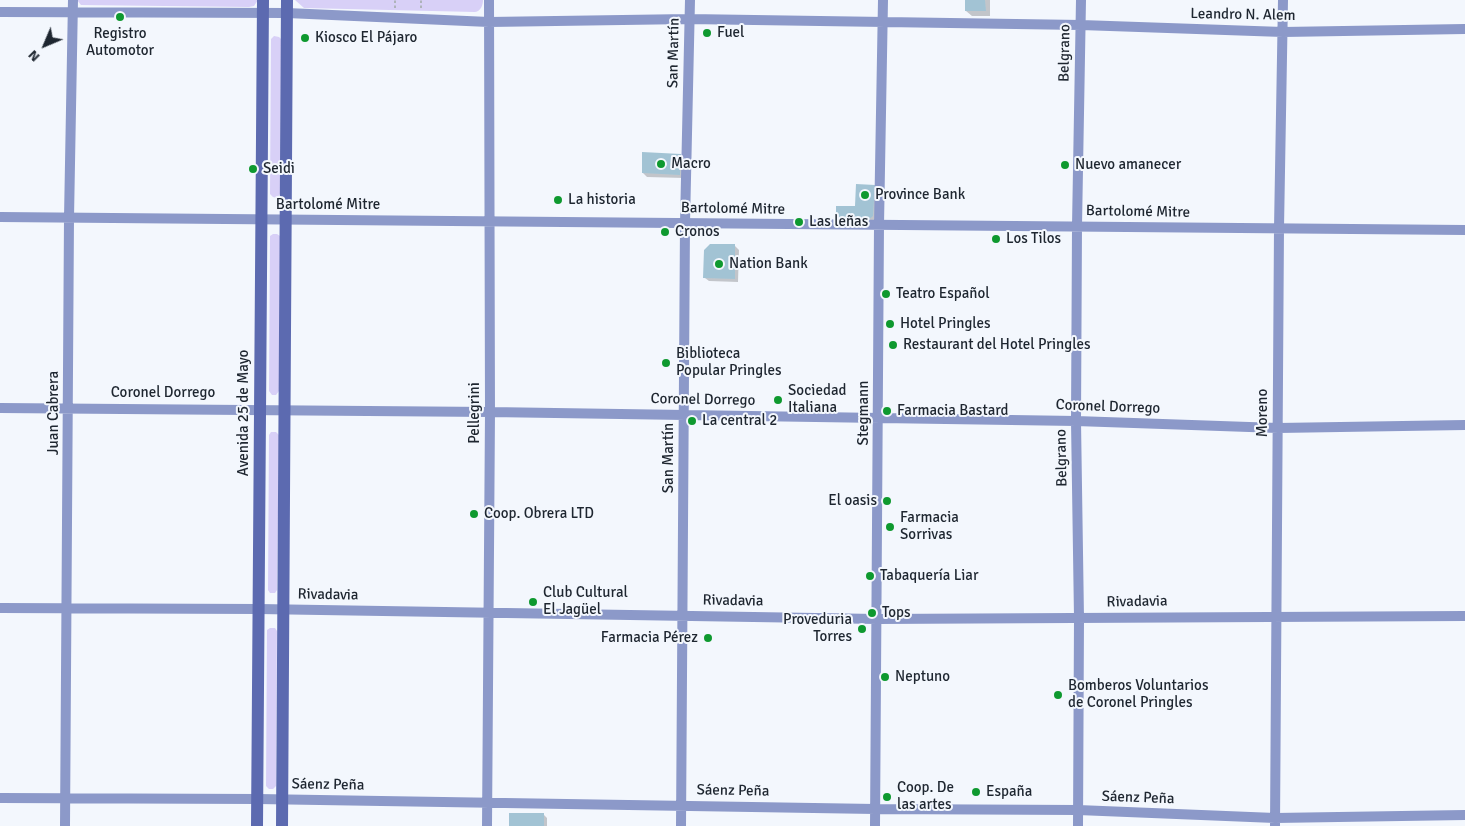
<!DOCTYPE html>
<meta charset="utf-8">
<style>
body{margin:0}
#map{position:relative;width:1465px;height:826px;overflow:hidden;background:#f3f7fd;font-family:Signika,sans-serif}
canvas{display:block}
.north{position:absolute;left:20px;top:20px;width:50px;height:50px;-webkit-text-stroke:4px #f3f7fd;paint-order:stroke;rotate:225deg;font-size:14px;font-weight:700;line-height:20px;text-align:center;color:#1e2630}
.north::after{content:'';display:block;margin:auto;width:18px;height:22px;background:#1e2630;clip-path:polygon(50% 0,100% 100%,50% 72%,0 100%)}
</style>
<div id="map">
<canvas width="1465" height="826"></canvas>
<div class="north">N</div>
</div>
<script>
const c = document.querySelector('canvas').getContext('2d');
c.lineJoin = 'round';
function fill(path, color) {
  c.fillStyle = color;
  c.fill(path, 'evenodd');
}
function trace(path, color, width, dash) {
  c.strokeStyle = color;
  c.lineWidth = width;
  c.lineCap = dash ? 'butt' : 'round';
  c.setLineDash(dash || []);
  c.stroke(path);
}
function write(font, color, halo, rows, align = 'center') {
  c.font = font + ' Signika,sans-serif';
  c.lineWidth = 4;
  c.setLineDash([]);
  c.textBaseline = 'middle';
  c.strokeStyle = halo;
  c.fillStyle = color;
  for (const [text, x, y, turn = 0] of rows) {
    c.save();
    c.translate(x, y);
    c.rotate((+turn || 0) * Math.PI / 180);
    c.textAlign = isNaN(turn) ? turn : align;
    if (halo) c.strokeText(text, 0, 0);
    c.fillText(text, 0, 0);
    c.restore();
  }
}
const green = new Path2D(`
 M77 0H258L254 6 249 7 81 5Z
 M295 0H483C483 5 481 11 475 12L304 8Z
 M274 36 279 37 281 39 280 194 277 198 273 197 270 194 271 39Z
 M273 234H277L280 236 279 391 276 395H272L269 391 270 236Z
 M271 432H276L279 435 277 590 275 593H270L268 590 269 435Z
 M270 628H275L277 631 276 786 273 789H269L266 786 267 630Z`);
const shadow = new Path2D(`
 M966 0H990V16H972L966 11Z
 M681 155 685 159 684 178 647 177 643 173Z
 M857 186 878 190 877 220 871 224 856 208Z
 M735 246 739 250 738 282 709 281 705 278Z
 M543 814 547 818V826H511Z`);
const building = new Path2D(`
 M965 0H985L986 11H965Z
 M642 152 681 154 680 175 642 173Z
 M856 184 875 185 873 216 867 221 836 220V206H855Z
 M710 244H735V279L703 278 704 250Z
 M509 813H544V826H509Z`);
const path = new Path2D(`
 M395 8V0
 M421 8V0`);
const street = new Path2D(`
 M0 12 287 13 489 22 689 19 1081 25 1283 32 1465 29
 M0 217 1465 230
 M0 408 490 412 1076 421 1278 428 1465 425
 M0 608 259 609 877 619 1465 616
 M0 798 258 799 875 809 1078 810 1275 818 1465 815
 M65 826 69 218 73 0
 M487 826 490 412 489 0
 M681 826 685 223 690 0
 M875 826 879 225 883 0
 M1078 826 1079 618 1076 421 1077 226 1081 0
 M1275 826 1279 228 1283 0`);
const secondary = new Path2D(`
 M257 826 263 0
 M282 826 287 0`);
const markers = [
 [120,17,5,"#0e992f"],
 [707,33,5,"#0e992f"],
 [305,38,5,"#0e992f"],
 [661,164,5,"#0e992f"],
 [1065,165,5,"#0e992f"],
 [253,169,5,"#0e992f"],
 [865,195,5,"#0e992f"],
 [558,200,5,"#0e992f"],
 [799,222,5,"#0e992f"],
 [665,232,5,"#0e992f"],
 [996,239,5,"#0e992f"],
 [719,264,5,"#0e992f"],
 [886,294,5,"#0e992f"],
 [890,324,5,"#0e992f"],
 [893,345,5,"#0e992f"],
 [666,363,5,"#0e992f"],
 [778,400,5,"#0e992f"],
 [887,411,5,"#0e992f"],
 [692,421,5,"#0e992f"],
 [887,501,5,"#0e992f"],
 [474,514,5,"#0e992f"],
 [890,527,5,"#0e992f"],
 [870,576,5,"#0e992f"],
 [533,602,5,"#0e992f"],
 [872,613,5,"#0e992f"],
 [862,629,5,"#0e992f"],
 [708,638,5,"#0e992f"],
 [885,677,5,"#0e992f"],
 [1058,695,5,"#0e992f"],
 [976,792,5,"#0e992f"],
 [887,797,5,"#0e992f"]
];
const streetNames = [
 ["Leandro N. Alem",1243,15,1],
 ["San Martín",674,53,-89],
 ["Belgrano",1065,53,-89],
 ["Bartolomé Mitre",328,205],
 ["Bartolomé Mitre",733,209,1],
 ["Bartolomé Mitre",1138,212,1],
 ["Coronel Dorrego",163,393],
 ["Coronel Dorrego",703,400,1],
 ["Coronel Dorrego",1108,407,2],
 ["Juan Cabrera",54,413,-90],
 ["Avenida 25 de Mayo",244,413,-90],
 ["Pellegrini",475,413,-90],
 ["Stegmann",864,413,-90],
 ["Moreno",1263,413,-90],
 ["San Martín",669,458,-90],
 ["Belgrano",1062,458,-91],
 ["Rivadavia",328,595,1],
 ["Rivadavia",733,601,1],
 ["Rivadavia",1137,602,-1],
 ["Sáenz Peña",328,785,1],
 ["Sáenz Peña",733,791,1],
 ["Sáenz Peña",1138,798,2]
];
const poiNames = [
 ["Fuel",717,33],
 ["Registro",120,34,"center"],
 ["Automotor",120,51,"center"],
 ["Kiosco El Pájaro",315,38],
 ["Macro",671,164],
 ["Nuevo amanecer",1075,165],
 ["Seidi",263,169],
 ["Province Bank",875,195],
 ["La historia",568,200],
 ["Las leñas",809,222],
 ["Cronos",675,232],
 ["Los Tilos",1006,239],
 ["Nation Bank",729,264],
 ["Teatro Español",896,294],
 ["Hotel Pringles",900,324],
 ["Restaurant del Hotel Pringles",903,345],
 ["Biblioteca",676,354],
 ["Popular Pringles",676,371],
 ["Sociedad",788,391],
 ["Italiana",788,408],
 ["Farmacia Bastard",897,411],
 ["La central 2",702,421],
 ["El oasis",877,501,"right"],
 ["Coop. Obrera LTD",484,514],
 ["Farmacia",900,518],
 ["Sorrivas",900,535],
 ["Tabaquería Liar",880,576],
 ["Club Cultural",543,593],
 ["El Jagüel",543,610],
 ["Tops",882,613],
 ["Proveduria",852,620,"right"],
 ["Torres",852,637,"right"],
 ["Farmacia Pérez",698,638,"right"],
 ["Neptuno",895,677],
 ["Bomberos Voluntarios",1068,686],
 ["de Coronel Pringles",1068,703],
 ["Coop. De",897,788],
 ["las artes",897,805],
 ["España",986,792]
];
fill(green, '#d8d0f7');
fill(shadow, '#0003');
fill(building, '#a2c3d4');
trace(path, '#aeb3ba', 2, [2.5, 2.5]);
trace(street, '#8c99c9', 10);
trace(secondary, '#5c6ab0', 12);
for (const [x, y, r, color] of markers) {
  const dot = new Path2D();
  dot.arc(x, y, r, 0, 2 * Math.PI);
  c.fillStyle = color;
  c.fill(dot);
  trace(dot, '#f3f7fd', 2);
}
write('15px', '#1e2630', '#f3f7fd', streetNames);
write('15px', '#1e2630', '#f3f7fd', poiNames, 'left');
</script>
